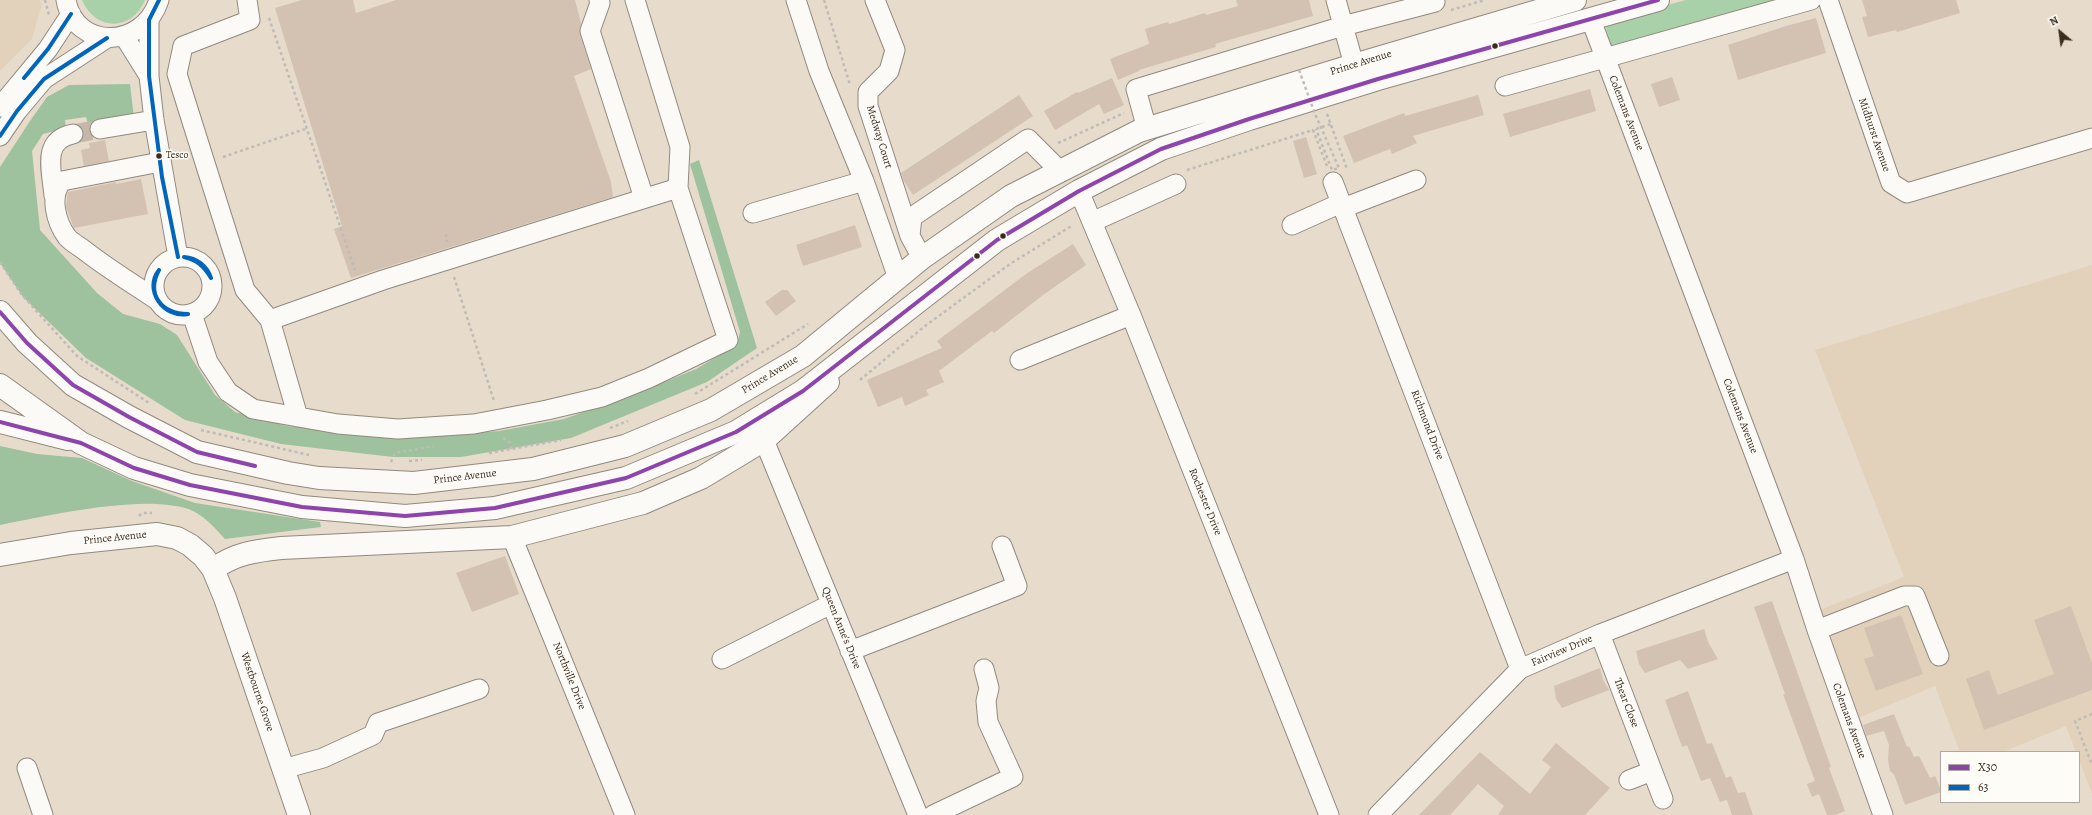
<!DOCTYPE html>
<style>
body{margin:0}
#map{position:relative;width:2092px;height:815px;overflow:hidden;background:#e7dbcb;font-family:Alegreya,serif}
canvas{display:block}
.legend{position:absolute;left:1940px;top:751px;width:140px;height:52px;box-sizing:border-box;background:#fdfcf7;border:1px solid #afa8a0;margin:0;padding:5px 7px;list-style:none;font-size:12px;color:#3b2a1e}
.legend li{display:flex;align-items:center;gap:8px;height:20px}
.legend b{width:20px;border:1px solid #afa8a0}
.north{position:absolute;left:2040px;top:12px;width:40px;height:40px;-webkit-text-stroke:3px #fdfcf7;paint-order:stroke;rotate:331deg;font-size:11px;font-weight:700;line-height:16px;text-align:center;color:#3b2a1e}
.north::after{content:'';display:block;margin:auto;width:14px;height:18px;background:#3b2a1e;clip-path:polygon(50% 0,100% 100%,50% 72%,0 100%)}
</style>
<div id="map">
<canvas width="2092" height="815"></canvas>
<ul class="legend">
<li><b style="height:5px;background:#8e44ad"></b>X30</li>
<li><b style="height:5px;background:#0065bd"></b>63</li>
</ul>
<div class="north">N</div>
</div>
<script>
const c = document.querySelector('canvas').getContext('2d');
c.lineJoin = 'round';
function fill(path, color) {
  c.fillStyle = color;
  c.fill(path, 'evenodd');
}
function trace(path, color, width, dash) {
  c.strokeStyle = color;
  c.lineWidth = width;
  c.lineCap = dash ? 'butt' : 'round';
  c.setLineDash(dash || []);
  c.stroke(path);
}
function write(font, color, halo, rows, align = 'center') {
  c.font = font + ' Alegreya,serif';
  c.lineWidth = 3;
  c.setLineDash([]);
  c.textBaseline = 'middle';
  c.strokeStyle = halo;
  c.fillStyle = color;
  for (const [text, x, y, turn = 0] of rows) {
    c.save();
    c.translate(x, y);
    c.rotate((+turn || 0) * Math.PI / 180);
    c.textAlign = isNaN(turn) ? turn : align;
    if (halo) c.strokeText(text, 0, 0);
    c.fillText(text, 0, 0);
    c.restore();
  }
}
const built = new Path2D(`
 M0 0H39L42 4 32 39 0 71Z
 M2092 265V794L2079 760V752H2076L2066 726 2003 752H1960L1935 686 1858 718 1817 611 1904 577 1815 350Z`);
const green = new Path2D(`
 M82 0H145C132 32 95 31 82 0Z
 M1686 0H1783L1612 49 1604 22Z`);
const forest = new Path2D(`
 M130 84 134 118 88 124 86 117 65 120 66 128 43 134 32 151 40 230 97 293 123 314 160 324 177 335 215 395 235 412 287 426 406 438 499 431 564 419 645 390 696 369 737 345 740 332 690 164 699 160 757 348 707 382 571 438 461 457H393L281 444 185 420 86 358 23 297 0 263V167L30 121 47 97 69 85Z
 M0 446 37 454 82 458 132 481 195 503 320 522 321 527 225 539C216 529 205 517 193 511 148 492 49 516 0 525Z`);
const building = new Path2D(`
 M302 0H353L356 13 396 0H575L581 23 580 34 591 69 574 76 611 182 613 197 351 278 334 229 342 226 275 8Z
 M1236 0H1309L1313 16 1215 44 1216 47 1139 70V71L1118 80 1110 59 1149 44 1145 29 1168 22 1169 24 1205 13 1206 15 1238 6Z
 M1862 0H1956L1960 13 1897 32 1896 30 1868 37 1862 17 1867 16Z
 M1816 18 1826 53 1738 80 1728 45 1786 26Z
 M1672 77 1680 100 1659 107 1651 84Z
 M1112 78 1124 105 1104 114 1099 104 1055 130 1044 111 1077 92 1078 93Z
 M1590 89 1596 111 1510 137 1503 114Z
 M1019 95 1033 116 913 195 904 181 901 173Z
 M1478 95 1484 115 1413 136 1417 143 1392 154 1390 149 1354 163 1343 136 1404 113 1405 116Z
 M1306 137 1317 174 1304 178 1293 141Z
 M105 140 109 161 84 166 81 150 90 148 89 143Z
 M141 179 148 214 74 228 66 207 68 192 116 182V184Z
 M855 225 862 247 803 266 796 245Z
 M1073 244 1086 265 1043 295 994 333 992 331 939 371 944 382 926 390 929 395 905 406 902 397 878 407 867 380 942 348 937 341 1026 274Z
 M782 290H787L796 301 776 316 765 302Z
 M505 556 519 594 472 612 456 573Z
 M1772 601 1831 767 1829 768 1845 811 1835 815H1827L1819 794 1812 797 1807 784 1815 781 1783 694H1785L1754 607Z
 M2071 606 2092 663V690L1984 730 1966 679 1989 670 1998 695 2054 674 2034 620Z
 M1901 615 1923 674 1876 691 1864 659 1874 656 1864 628Z
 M1704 629 1708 642 1718 659 1688 669 1680 660 1645 673 1639 664 1636 651Z
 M1600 668 1603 680 1609 690 1562 708 1556 699 1554 686Z
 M1688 691 1707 744 1712 743 1726 778 1731 776 1738 793 1745 792 1753 815H1732L1727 800 1720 802 1710 778 1701 781 1687 745 1682 747 1665 700Z
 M1894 714 1907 747 1909 746 1914 757 1919 756 1930 778 1935 776 1941 790V792L1905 805 1894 774 1890 771 1888 760 1889 745 1884 731 1866 736 1863 725Z
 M1556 743 1610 788 1585 815H1498L1504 806 1478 784 1450 815H1419L1480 752 1530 794 1551 767 1542 760Z`);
const minorTunnel = new Path2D(`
 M73 134 100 129`);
const path = new Path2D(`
 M45 0 49 15
 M824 0 850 85
 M1451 10 1485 0
 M269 18 355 270
 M1327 114 1347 169
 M1058 143 1124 113
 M223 157 305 129
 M1327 166 1313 130 1331 124
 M1187 170 1313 130
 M446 234 447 242
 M0 262 22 295 77 356 149 403
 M454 277 494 401
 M860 380 925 326 1010 264 1073 225
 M695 394 808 324
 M610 428 628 421
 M201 430 309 455
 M503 438 510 443 512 449
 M489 453 561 440
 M409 461 422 460
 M391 462 395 453 434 446
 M139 516 142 513H152
 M2092 714 2075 721 2092 765`);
const minor = new Path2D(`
 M66 0C75 50 143 50 159 0
 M247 0 250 20 183 46 177 74 245 290 270 320 298 417
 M599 0 600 3 590 31 644 198
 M635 0 680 147 678 188
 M796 0 819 71 864 181
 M875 0 895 50 889 71 868 92V106L910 236
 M1336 0 1354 65
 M1828 0 1891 183 1907 193 2092 138
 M149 20V76L154 120 178 257
 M1591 20 1794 559 1817 630 1883 815
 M124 36 149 76
 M1505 86 1811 0
 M0 107 48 49 71 14
 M100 129 154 120
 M1147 129 1136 89 1343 26 1435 2
 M0 136 17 111 44 79 107 38
 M1333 182 1520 669
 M1079 191 1131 315 1329 815
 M54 196C52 171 41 140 73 134
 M1343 208 1416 180
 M753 213 864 181 898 278
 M1092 222 1176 184
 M1292 225 1341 203
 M154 286a29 29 0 1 1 58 0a29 29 0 1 1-58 0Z
 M922 258 910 236 912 217 1028 139 1059 170
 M157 300C133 284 107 268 84 250 79 246 71 242 67 237 56 222 49 196 62 181L160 162
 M192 314 208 362 228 392 253 409 338 424 398 429 474 424 547 410 602 397 649 378 728 340 678 188 383 280 270 320
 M1020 360 1131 315
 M764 440 918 815
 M512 537 625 815
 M1817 630 1904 596H1915L1939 656
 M1600 634 1663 799
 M850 651 1017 586 1002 546
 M722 659 831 604
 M27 768 43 815
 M283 769 323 758 373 735 378 723 479 689
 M1629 780 1652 771
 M933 815 1013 777 988 722 986 701 989 688 984 669
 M1378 815 1520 669 1600 634 1794 559`);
const major = new Path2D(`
 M0 555 71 543 157 534 177 538 190 545 203 556 213 569 225 598 299 815
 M213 569C237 553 254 551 281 548L512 537 643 503 701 478 764 440 828 382`);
const highway = new Path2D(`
 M0 312 27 343 73 385 129 417 197 452 288 473 319 478 414 483 533 469 625 446 711 410 803 356 922 258 1011 196 1139 131 1354 65 1575 0
 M0 385 81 443 134 468 190 485 302 507 405 516 495 508 626 478 736 432 803 391 997 240 1079 191 1161 149 1249 119 1378 79 1658 0
 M0 422 68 439`);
const pathBridge = new Path2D(`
 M1299 70 1315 114 1339 168 1332 170 1316 129`);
const bus1 = new Path2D(`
 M0 312 27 343 73 385 129 417 197 452 255 466
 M0 422 81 443 134 468 190 485 302 507 405 516 495 508 626 478 736 432 803 391 997 240 1079 191 1161 149 1249 119 1378 79 1658 0`);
const bus2 = new Path2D(`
 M159 0 149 20V76L162 177 178 257
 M24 78 48 49 71 14
 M0 136 17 111 44 79 107 38
 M184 257C197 260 204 266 211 278
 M184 257C197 258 207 266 211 278
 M159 270C146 294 161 314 188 314
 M159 270C143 290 164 319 188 314`);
const markers = [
 [1495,46,3.5,"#3b2a1e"],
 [159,156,3.5,"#3b2a1e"],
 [1003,236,3.5,"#3b2a1e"],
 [977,256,3.5,"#3b2a1e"]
];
const busNames = [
 ["Tesco",166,156]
];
const streetNames = [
 ["Prince Avenue",1361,63,-17],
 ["Colemans Avenue",1626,113,69],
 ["Midhurst Avenue",1874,135,71],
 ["Medway Court",879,137,73],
 ["Prince Avenue",770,375,-31],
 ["Colemans Avenue",1740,416,69],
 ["Richmond Drive",1427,425,69],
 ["Prince Avenue",465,477,-7],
 ["Rochester Drive",1205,502,68],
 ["Prince Avenue",115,538,-6],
 ["Queen Anne's Drive",841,628,68],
 ["Fairview Drive",1562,651,-23],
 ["Northville Drive",569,676,68],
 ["Westbourne Grove",257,692,71],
 ["Thear Close",1626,703,69],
 ["Colemans Avenue",1849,721,70]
];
fill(built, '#e2d2bb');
fill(green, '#a8d1a9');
fill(forest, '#9dc29d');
fill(building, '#d3c2b2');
trace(minorTunnel, '#c5b8a8', 19, [19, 10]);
trace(minor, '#92897f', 21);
trace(major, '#92897f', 24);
trace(highway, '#92897f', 24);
trace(path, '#bfbbb7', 2.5, [3, 3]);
trace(minor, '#fbfaf7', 19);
trace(major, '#fbfaf7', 22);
trace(highway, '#fbfaf7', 22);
trace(pathBridge, '#bfbbb7', 2.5, [3, 3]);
trace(bus1, '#8e44ad', 4);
trace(bus2, '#0065bd', 4);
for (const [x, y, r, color] of markers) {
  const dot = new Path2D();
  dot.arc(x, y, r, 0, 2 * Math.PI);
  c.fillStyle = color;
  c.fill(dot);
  trace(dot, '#fdfcf7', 1.5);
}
write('10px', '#3b2a1e', '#fdfcf7', busNames, 'left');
write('11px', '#3b2a1e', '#fdfcf7', streetNames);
</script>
